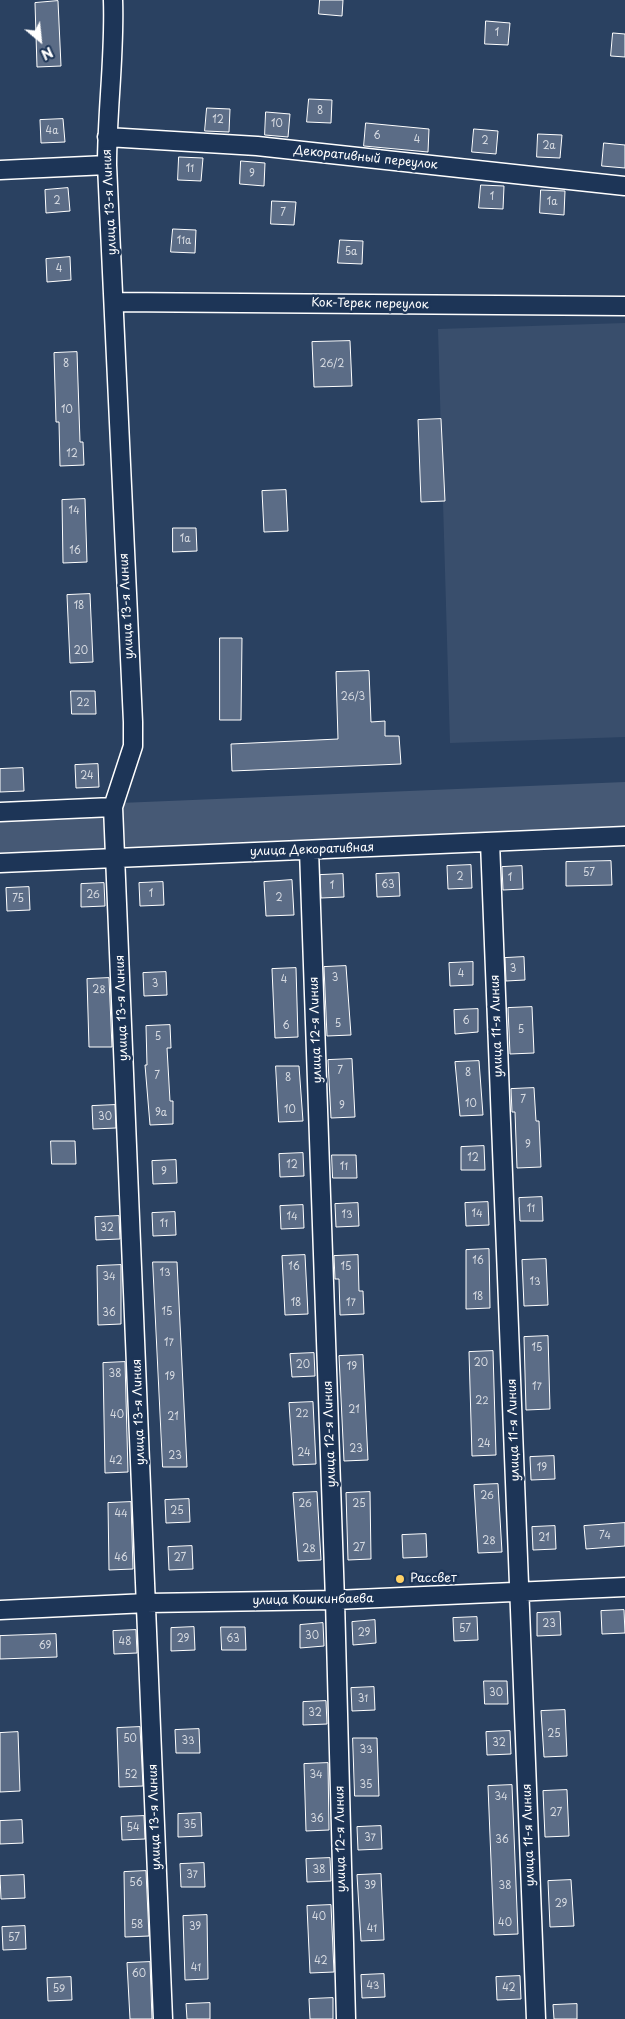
<!DOCTYPE html>
<meta charset="utf-8">
<style>
body{margin:0}
#map{position:relative;width:625px;height:2019px;overflow:hidden;background:#2a4161;font-family:"Playpen Sans",sans-serif}
canvas{display:block}
.north{position:absolute;left:15px;top:15px;width:50px;height:50px;-webkit-text-stroke:4px #1d3557;paint-order:stroke;rotate:152deg;font-size:14px;font-weight:700;line-height:20px;text-align:center;color:#fff}
.north::after{content:'';display:block;margin:auto;width:18px;height:22px;background:#fff;clip-path:polygon(50% 0,100% 100%,50% 72%,0 100%)}
</style>
<div id="map">
<canvas width="625" height="2019"></canvas>
<div class="north">N</div>
</div>
<script>
const c = document.querySelector('canvas').getContext('2d');
c.lineJoin = 'round';
function fill(path, color) {
  c.fillStyle = color;
  c.fill(path, 'evenodd');
}
function trace(path, color, width, dash) {
  c.strokeStyle = color;
  c.lineWidth = width;
  c.lineCap = dash ? 'butt' : 'round';
  c.setLineDash(dash || []);
  c.stroke(path);
}
function write(font, color, halo, rows, align = 'center') {
  c.font = font + ' "Playpen Sans",sans-serif';
  c.lineWidth = 5;
  c.setLineDash([]);
  c.textBaseline = 'middle';
  c.strokeStyle = halo;
  c.fillStyle = color;
  for (const [text, x, y, turn = 0] of rows) {
    c.save();
    c.translate(x, y);
    c.rotate((+turn || 0) * Math.PI / 180);
    c.textAlign = isNaN(turn) ? turn : align;
    if (halo) c.strokeText(text, 0, 0);
    c.fillText(text, 0, 0);
    c.restore();
  }
}
const built = new Path2D(`
 M625 323V737L450 743 438 329Z`);
const green = new Path2D(`
 M625 782V830L0 857V808Z`);
const building = new Path2D(`
 M320 0H343L342 16 319 14Z
 M58 1 61 66 37 67 35 3Z
 M486 21 510 23 508 45 485 44Z
 M613 33 625 34V57L611 56Z
 M309 99 332 100 331 123 307 122Z
 M207 108 230 109 229 132 205 131Z
 M266 112 290 114 288 137 265 135Z
 M63 119 65 142 41 143 40 120Z
 M366 123 429 129 428 152 364 146Z
 M474 129 498 131 496 154 472 152Z
 M538 134 562 135 560 158 537 157Z
 M604 143 625 145V168L602 166Z
 M179 157 203 158 201 181 178 180Z
 M241 161 265 163 264 186 240 184Z
 M481 185 504 186 503 209 479 208Z
 M68 188 70 211 46 213 45 190Z
 M541 190 565 191 564 215 540 213Z
 M272 201 296 202 294 225 271 224Z
 M173 229 196 230 195 253 171 252Z
 M340 240 363 241 362 264 338 263Z
 M70 257 71 280 47 282 46 259Z
 M350 341 352 386 314 387 312 342Z
 M77 352 80 442H83L84 465 60 466 59 422H56L54 353Z
 M441 419 445 501 421 502 418 420Z
 M286 490 288 531 264 532 262 491Z
 M85 499 87 562 63 563 62 500Z
 M173 528H196L197 551 173 552Z
 M90 594 93 662 70 663 67 595Z
 M220 638H242L241 720H220Z
 M369 671 371 722 385 721V736H399L401 764 232 771 231 744 338 739 336 672Z
 M71 691H95L96 714H72Z
 M98 764 99 787 76 788 75 765Z
 M23 768 24 791 0 792V769Z
 M611 861 612 885 566 886V862Z
 M471 865 472 888 448 889 447 866Z
 M522 866 523 889 503 890 502 867Z
 M399 873 400 896 377 897 376 874Z
 M343 874 344 897 321 898 320 875Z
 M292 880 294 915 266 916 264 882Z
 M163 882 164 905 140 906 139 883Z
 M104 883 105 906 81 907V884Z
 M29 887 30 910 7 911 6 888Z
 M524 957 525 980 506 981 505 958Z
 M473 962V985L450 986 449 963Z
 M346 966 351 1035 327 1036 324 967Z
 M296 968 298 1037 275 1038 272 969Z
 M166 972 167 995 144 996 143 973Z
 M109 978 112 1047H89L87 979Z
 M532 1007 534 1053 510 1054 508 1008Z
 M478 1009V1032L455 1034 454 1010Z
 M170 1025 171 1048H167L170 1101H173V1124L150 1125 145 1065H147L146 1026Z
 M352 1059 355 1117 331 1118 328 1060Z
 M479 1061 483 1115 460 1116 455 1062Z
 M276 1066H299L303 1121 279 1122Z
 M534 1088 536 1121H539L541 1167 517 1168 515 1112H512L511 1089Z
 M115 1105 116 1128 93 1129 92 1106Z
 M51 1141H75L76 1164H52Z
 M484 1146 485 1170H461V1147Z
 M303 1153 304 1176 280 1177 279 1154Z
 M332 1155H356L357 1178H333Z
 M176 1160 177 1183 153 1184 152 1161Z
 M542 1197 543 1221H520L519 1198Z
 M488 1202 489 1225 466 1226 465 1203Z
 M358 1203 359 1226 336 1227 335 1204Z
 M303 1205 304 1228 281 1229 280 1206Z
 M175 1212 176 1235 153 1236 152 1213Z
 M119 1216 120 1239 96 1240 95 1217Z
 M489 1249 490 1308 466 1309V1250Z
 M305 1255 308 1314 285 1315 282 1256Z
 M358 1255 359 1291H363L364 1314 340 1315 339 1279H335L334 1256Z
 M546 1259 548 1305 524 1306 522 1260Z
 M153 1262H177L187 1467H163Z
 M121 1265V1324L98 1325 97 1266Z
 M548 1336 550 1409 526 1410 524 1337Z
 M493 1351 496 1455 472 1456 469 1352Z
 M314 1353 315 1376 292 1377 290 1354Z
 M363 1355 368 1460 344 1461 339 1356Z
 M125 1362 128 1472 105 1473 103 1363Z
 M313 1402 316 1464 293 1465 289 1403Z
 M554 1456 555 1479 531 1480 530 1457Z
 M498 1484 502 1552 478 1553 474 1485Z
 M317 1492 321 1560 298 1561 293 1493Z
 M370 1492 371 1559 348 1560 346 1493Z
 M189 1499 190 1522 166 1523 165 1500Z
 M131 1502 133 1569 109 1570 108 1503Z
 M625 1523V1546L586 1549 584 1526Z
 M555 1526 556 1549 533 1550 532 1527Z
 M426 1534 427 1557 403 1558 402 1535Z
 M192 1546 193 1569 169 1570 168 1547Z
 M624 1610 625 1633 602 1634 601 1611Z
 M560 1612 561 1635 537 1636V1613Z
 M477 1617 478 1640 454 1641 453 1618Z
 M375 1620 376 1643 353 1645 352 1622Z
 M323 1623 324 1646 300 1648V1625Z
 M194 1627 195 1650 171 1651V1628Z
 M221 1627H245L246 1650H222Z
 M136 1630 137 1653 114 1654 113 1631Z
 M56 1634 57 1657 0 1659V1636Z
 M484 1681H507L508 1704H485Z
 M374 1687 375 1710 352 1711 351 1688Z
 M326 1701 327 1724 303 1725V1702Z
 M565 1710 567 1756 544 1757 541 1711Z
 M140 1727 143 1786 119 1787 117 1728Z
 M199 1729 200 1753H176L175 1730Z
 M510 1731 511 1754 487 1755 486 1732Z
 M18 1732 20 1791 0 1792V1733Z
 M353 1738H377L379 1796H355Z
 M328 1763 329 1830 306 1831 304 1764Z
 M512 1785 518 1934 494 1935 488 1786Z
 M567 1790 569 1836 545 1837 543 1791Z
 M201 1813 202 1836 178 1837V1814Z
 M144 1816 145 1839 122 1840 121 1817Z
 M22 1820 23 1843 0 1844V1821Z
 M381 1826 382 1849 358 1850 357 1827Z
 M330 1858 331 1881 307 1882 306 1859Z
 M204 1863 205 1887H181L180 1864Z
 M146 1871 149 1936 125 1937 124 1872Z
 M381 1874 384 1940 361 1941 357 1875Z
 M24 1875 25 1898 1 1899 0 1876Z
 M571 1880 574 1926 550 1927 548 1881Z
 M331 1905 334 1972 310 1973 307 1906Z
 M207 1915 208 1979 185 1980 183 1916Z
 M25 1926 26 1949 3 1950 2 1927Z
 M150 1962 152 2019H130L127 1963Z
 M384 1974 385 1997 362 1998 361 1975Z
 M520 1976 521 1999 497 2000 496 1977Z
 M71 1977 72 2000 48 2001 47 1978Z
 M333 1998V2019H310L309 1999Z
 M210 2003V2019H187L186 2004Z
 M577 2004V2019H554L553 2005Z`);
const minor = new Path2D(`
 M113 0C115 55 107 110 107 165L133 722V746L113 807 163 2019
 M107 137 257 146 625 186
 M0 170 107 165
 M115 302 625 306
 M0 812 113 807
 M490 842 536 2019
 M309 850 335 1600 346 2019
 M0 863 625 836
 M0 1610 147 1603 335 1600 625 1587`);
const markers = [
 [400,1579,5,"#ffd166"]
];
const numberNames = [
 ["1",497,33],
 ["8",320,111],
 ["12",218,120],
 ["10",277,124],
 ["4а",52,131],
 ["6",377,136],
 ["4",417,140],
 ["2",485,141],
 ["2а",549,146],
 ["11",190,169],
 ["9",252,174],
 ["1",492,197],
 ["2",57,201],
 ["1а",552,202],
 ["7",283,213],
 ["11а",184,241],
 ["5а",351,252],
 ["4",59,269],
 ["8",66,364],
 ["26/2",332,364],
 ["10",67,410],
 ["12",72,454],
 ["14",74,511],
 ["1а",185,539],
 ["16",75,551],
 ["18",79,606],
 ["20",81,651],
 ["26/3",353,697],
 ["22",83,703],
 ["24",87,776],
 ["57",589,873],
 ["2",460,877],
 ["1",510,878],
 ["63",388,885],
 ["1",332,886],
 ["1",151,894],
 ["26",93,895],
 ["2",279,898],
 ["75",18,899],
 ["3",513,969],
 ["4",461,974],
 ["3",335,978],
 ["4",284,980],
 ["3",155,984],
 ["28",99,990],
 ["6",466,1021],
 ["5",338,1024],
 ["6",286,1026],
 ["5",521,1030],
 ["5",158,1037],
 ["7",340,1071],
 ["8",468,1073],
 ["7",157,1076],
 ["8",288,1078],
 ["7",523,1100],
 ["10",471,1104],
 ["9",342,1106],
 ["10",290,1110],
 ["9а",161,1113],
 ["30",105,1117],
 ["9",528,1145],
 ["12",473,1158],
 ["12",292,1165],
 ["11",344,1167],
 ["9",164,1172],
 ["11",531,1209],
 ["14",477,1214],
 ["13",347,1215],
 ["14",292,1217],
 ["11",164,1224],
 ["32",107,1228],
 ["16",478,1261],
 ["16",294,1267],
 ["15",346,1267],
 ["13",165,1273],
 ["34",109,1277],
 ["13",535,1282],
 ["18",478,1297],
 ["18",296,1303],
 ["17",351,1303],
 ["15",167,1312],
 ["36",109,1313],
 ["17",169,1343],
 ["15",537,1348],
 ["20",481,1363],
 ["20",303,1365],
 ["19",352,1367],
 ["38",115,1374],
 ["19",170,1377],
 ["17",537,1387],
 ["22",482,1401],
 ["21",354,1410],
 ["22",302,1414],
 ["40",117,1415],
 ["21",173,1417],
 ["24",484,1444],
 ["23",356,1449],
 ["24",304,1453],
 ["23",175,1456],
 ["42",116,1461],
 ["19",542,1468],
 ["26",487,1496],
 ["26",305,1504],
 ["25",359,1504],
 ["25",177,1511],
 ["44",121,1514],
 ["74",605,1536],
 ["21",544,1538],
 ["28",489,1541],
 ["27",359,1548],
 ["28",309,1549],
 ["46",121,1558],
 ["27",180,1558],
 ["23",549,1624],
 ["57",465,1629],
 ["29",364,1633],
 ["30",312,1636],
 ["29",183,1639],
 ["63",233,1639],
 ["48",125,1642],
 ["69",45,1646],
 ["30",496,1693],
 ["31",363,1699],
 ["32",315,1713],
 ["25",554,1734],
 ["50",130,1739],
 ["33",188,1741],
 ["32",499,1743],
 ["33",366,1750],
 ["52",131,1775],
 ["34",316,1775],
 ["35",366,1785],
 ["34",501,1797],
 ["27",556,1813],
 ["36",317,1819],
 ["35",190,1825],
 ["54",133,1828],
 ["37",370,1838],
 ["36",502,1840],
 ["38",319,1870],
 ["37",192,1875],
 ["56",136,1883],
 ["39",370,1886],
 ["38",505,1886],
 ["29",561,1904],
 ["40",319,1917],
 ["40",505,1923],
 ["58",137,1925],
 ["39",195,1927],
 ["41",372,1929],
 ["57",14,1938],
 ["42",321,1961],
 ["41",196,1968],
 ["60",139,1974],
 ["43",373,1986],
 ["42",509,1988],
 ["59",59,1989]
];
const streetNames = [
 ["Декоративный переулок",366,158,6],
 ["улица 13-я Линия",110,202,-93],
 ["Кок-Терек переулок",370,304,1],
 ["улица 13-я Линия",127,606,-93],
 ["улица Декоративная",312,850,-2],
 ["улица 13-я Линия",122,1008,-92],
 ["улица 11-я Линия",497,1026,-92],
 ["улица 12-я Линия",316,1030,-92],
 ["улица 13-я Линия",139,1412,-92],
 ["улица 11-я Линия",514,1430,-92],
 ["улица 12-я Линия",330,1434,-92],
 ["улица Кошкинбаева",313,1600,-1],
 ["улица 13-я Линия",155,1817,-92],
 ["улица 11-я Линия",529,1835,-92],
 ["улица 12-я Линия",341,1839,-91]
];
const poiNames = [
 ["Рассвет",410,1579]
];
fill(built, '#394e6c');
fill(green, '#465975');
fill(building, '#5b6c86');
trace(building, '#fff', 1);
trace(minor, '#fff', 21);
trace(minor, '#1d3557', 18);
for (const [x, y, r, color] of markers) {
  const dot = new Path2D();
  dot.arc(x, y, r, 0, 2 * Math.PI);
  c.fillStyle = color;
  c.fill(dot);
  trace(dot, '#1d3557', 2);
}
write('10px', '#d6dae1', null, numberNames);
write('12px', '#fff', '#1d3557', streetNames);
write('12px', '#fff', '#1d3557', poiNames, 'left');
</script>
